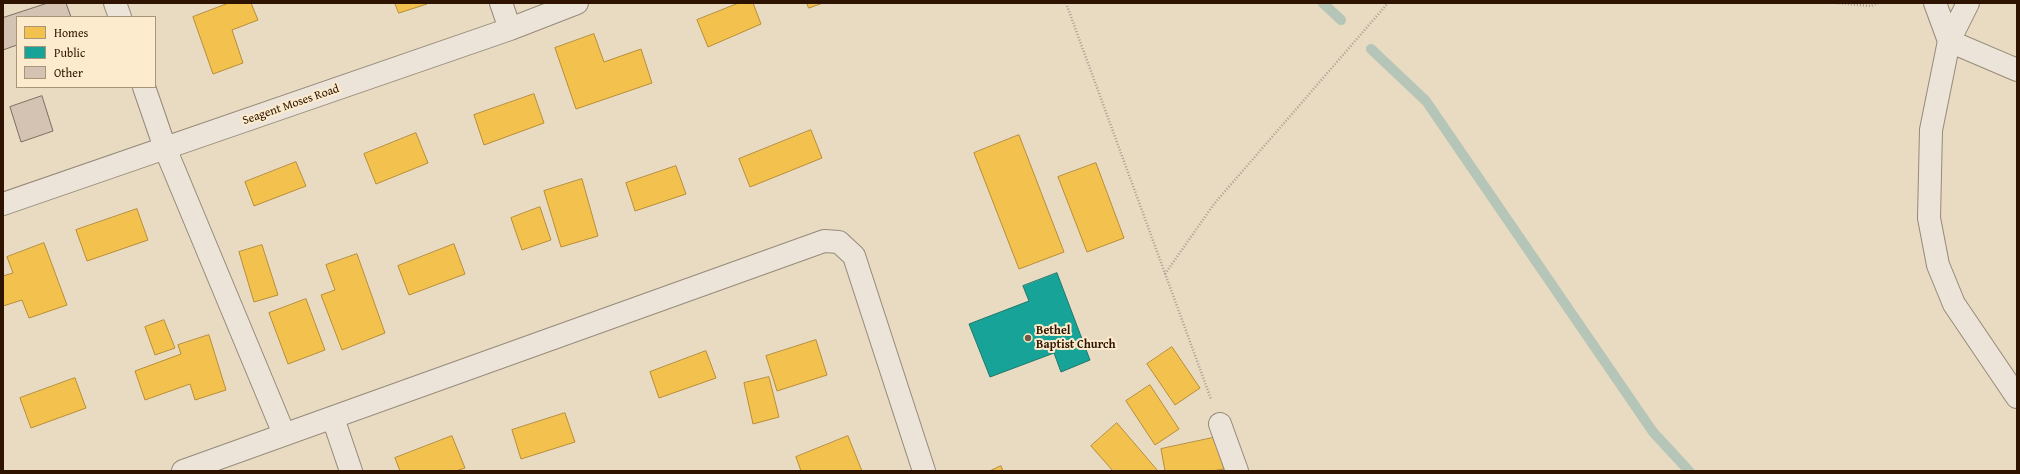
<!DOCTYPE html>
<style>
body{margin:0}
#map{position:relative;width:2020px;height:474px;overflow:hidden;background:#e9dbc2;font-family:"Gentium Book Plus",serif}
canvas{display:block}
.frame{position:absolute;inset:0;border:4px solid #2e1400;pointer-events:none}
.legend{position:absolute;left:16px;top:16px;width:140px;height:72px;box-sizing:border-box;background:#fcebcc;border:1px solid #aa957a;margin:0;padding:5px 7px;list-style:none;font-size:12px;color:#2e1400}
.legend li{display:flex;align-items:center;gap:8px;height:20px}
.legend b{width:20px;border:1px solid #aa957a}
</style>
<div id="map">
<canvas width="2020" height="474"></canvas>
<div class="frame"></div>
<ul class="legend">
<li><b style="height:11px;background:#f2c14e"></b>Homes</li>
<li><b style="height:11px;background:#17a398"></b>Public</li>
<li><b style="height:11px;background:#d4c2b2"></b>Other</li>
</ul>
</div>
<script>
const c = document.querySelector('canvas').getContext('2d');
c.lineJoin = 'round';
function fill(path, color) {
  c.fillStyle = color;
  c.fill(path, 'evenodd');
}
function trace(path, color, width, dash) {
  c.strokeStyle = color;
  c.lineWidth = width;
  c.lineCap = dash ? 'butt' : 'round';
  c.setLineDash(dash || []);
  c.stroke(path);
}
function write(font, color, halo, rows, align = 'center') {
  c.font = font + ' "Gentium Book Plus",serif';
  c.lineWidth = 4;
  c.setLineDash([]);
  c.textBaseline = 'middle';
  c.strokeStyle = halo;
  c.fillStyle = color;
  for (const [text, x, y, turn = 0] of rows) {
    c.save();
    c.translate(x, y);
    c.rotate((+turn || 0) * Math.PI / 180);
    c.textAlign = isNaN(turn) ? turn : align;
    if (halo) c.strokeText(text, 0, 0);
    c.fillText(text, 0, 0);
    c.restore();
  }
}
const homes = new Path2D(`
 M229 3H251L258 20 232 30 243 63 213 74 193 17Z
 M395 3H426L427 4 399 13Z
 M739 3H753L761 24 708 47 697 20Z
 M807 3H823L809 8Z
 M594 34 604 62 641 49 652 83 576 109 555 48Z
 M534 94 544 123 484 145 474 115Z
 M811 130 822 158 750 187 739 159Z
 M416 133 428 163 376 184 364 154Z
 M1019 135 1064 252 1019 269 974 153Z
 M296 162 306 186 254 206 245 182Z
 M1096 163 1124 238 1087 252 1058 177Z
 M676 166 686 194 635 211 626 183Z
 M582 179 598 236 561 247 544 191Z
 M540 207 551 240 522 250 511 218Z
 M137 209 148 240 87 261 76 230Z
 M44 243 67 305 29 318 22 300 3 306V276L13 273 7 257Z
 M454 244 465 274 409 295 398 266Z
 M262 245 278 295 254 302 239 252Z
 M357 254 385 333 342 350 321 295 335 290 326 265Z
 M306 299 325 350 288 364 269 313Z
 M164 320 175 348 155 355 145 327Z
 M209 335 226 390 195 400 190 384 145 400 135 371 181 354 178 345Z
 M816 340 827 375 777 391 766 356Z
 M1172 347 1200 388 1175 405 1147 364Z
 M706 351 716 378 659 398 650 372Z
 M769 377 779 417 753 424 744 383Z
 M75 378 86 408 31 428 20 398Z
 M1150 385 1179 429 1155 445 1126 401Z
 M565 413 575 442 521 459 512 430Z
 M1117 423 1158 471H1113L1091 446Z
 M452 436 465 468 456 471H400L395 458Z
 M848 436 862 471H801L796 457Z
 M1217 437 1224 469 1212 471H1165L1161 449Z
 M1001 466 1003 471H990Z`);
const public = new Path2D(`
 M1057 273 1090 360 1061 372 1054 353 990 377 969 324 1029 301 1023 286Z`);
const stream = new Path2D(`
 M1323 3 1341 20
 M1371 49 1426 101 1653 432 1689 471`);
const building = new Path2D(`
 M48 3H66L71 17H17V45L3 50V18Z
 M42 96 53 131 21 142 10 107Z`);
const path = new Path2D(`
 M1066 3 1211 399
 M1836 3 1871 6 1878 3
 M1165 274 1214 204 1388 3`);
const street = new Path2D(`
 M115 3 120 17
 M501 3 510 29
 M1935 3 1949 41 2017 70
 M1968 3 1949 41 1931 130 1929 218 1938 265 1954 304 2017 397
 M144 87 165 148 284 434
 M3 204 510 29 577 3
 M333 418 351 471
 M1220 424 1237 471
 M183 471 824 241 839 242 854 256 924 471`);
const markers = [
 [1028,338,4,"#6f5a44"]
];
const streetNames = [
 ["Seagent Moses Road",291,105,-19]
];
const poiNames = [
 ["Bethel",1036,331],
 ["Baptist Church",1036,345]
];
fill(homes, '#f2c14e');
trace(homes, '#b78d37', 1);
fill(public, '#17a398');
trace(public, '#1e786a', 1);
trace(stream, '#b5c5b7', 10);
fill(building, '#d4c2b2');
trace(building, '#7a6f60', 1);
trace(street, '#958a79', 24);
trace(path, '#a69e92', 2.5, [1, 2]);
trace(street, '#ece4d8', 22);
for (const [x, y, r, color] of markers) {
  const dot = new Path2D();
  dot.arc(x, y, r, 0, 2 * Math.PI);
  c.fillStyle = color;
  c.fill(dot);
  trace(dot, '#fcebcc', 1.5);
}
write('12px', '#2e1400', '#fcebcc', streetNames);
write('bold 12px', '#2e1400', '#fcebcc', poiNames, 'left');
</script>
